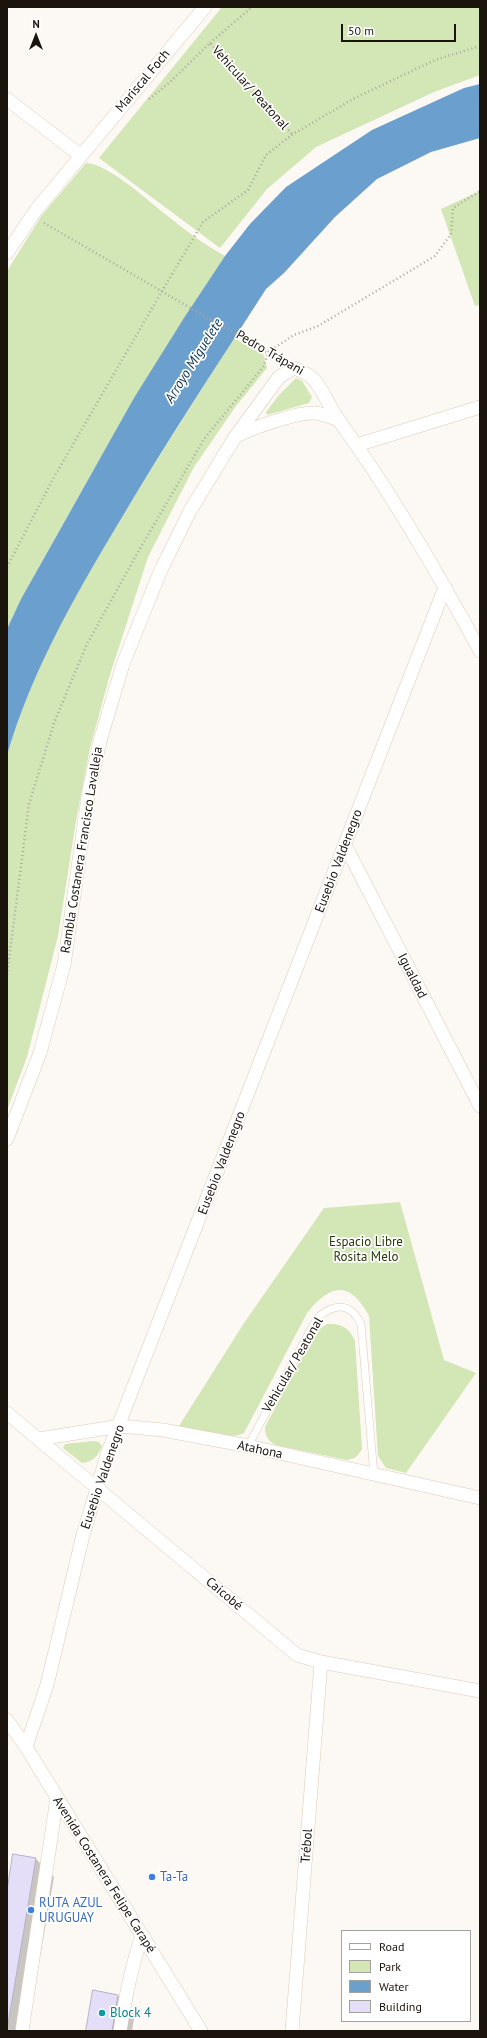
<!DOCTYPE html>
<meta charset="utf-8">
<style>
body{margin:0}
#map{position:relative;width:487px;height:2038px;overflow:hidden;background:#fcf8f3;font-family:"PT Sans",sans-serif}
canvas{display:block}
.frame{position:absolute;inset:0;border:8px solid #1b140d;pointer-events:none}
.legend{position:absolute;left:341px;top:1930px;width:130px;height:92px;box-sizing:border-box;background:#fff;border:1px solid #a4a19e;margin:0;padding:5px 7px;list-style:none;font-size:12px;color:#1b140d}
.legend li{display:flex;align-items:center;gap:8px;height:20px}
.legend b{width:20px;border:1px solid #a4a19e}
.north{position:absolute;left:16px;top:16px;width:40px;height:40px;-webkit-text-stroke:3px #fff;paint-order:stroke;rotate:0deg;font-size:11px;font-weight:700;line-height:16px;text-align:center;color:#1b140d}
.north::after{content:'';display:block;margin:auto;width:14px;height:18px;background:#1b140d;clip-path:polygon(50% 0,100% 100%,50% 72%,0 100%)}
.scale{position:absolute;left:341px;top:24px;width:115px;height:18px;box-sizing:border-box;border:2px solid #1b140d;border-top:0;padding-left:5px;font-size:12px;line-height:14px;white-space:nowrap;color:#1b140d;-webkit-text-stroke:3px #fff;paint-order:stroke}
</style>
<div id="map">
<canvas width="487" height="2038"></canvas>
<div class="frame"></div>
<ul class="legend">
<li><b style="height:5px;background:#fff"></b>Road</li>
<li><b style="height:11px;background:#d2e6b6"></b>Park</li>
<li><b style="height:11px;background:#6a9fce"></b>Water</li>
<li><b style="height:11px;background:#e5def9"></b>Building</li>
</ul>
<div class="north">N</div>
<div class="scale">50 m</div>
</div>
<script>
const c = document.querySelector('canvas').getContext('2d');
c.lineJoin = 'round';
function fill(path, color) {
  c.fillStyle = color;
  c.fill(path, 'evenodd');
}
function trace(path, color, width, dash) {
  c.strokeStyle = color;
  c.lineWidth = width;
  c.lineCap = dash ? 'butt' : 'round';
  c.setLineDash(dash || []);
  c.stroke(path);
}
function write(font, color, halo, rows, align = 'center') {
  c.font = font + ' "PT Sans",sans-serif';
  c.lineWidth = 3.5;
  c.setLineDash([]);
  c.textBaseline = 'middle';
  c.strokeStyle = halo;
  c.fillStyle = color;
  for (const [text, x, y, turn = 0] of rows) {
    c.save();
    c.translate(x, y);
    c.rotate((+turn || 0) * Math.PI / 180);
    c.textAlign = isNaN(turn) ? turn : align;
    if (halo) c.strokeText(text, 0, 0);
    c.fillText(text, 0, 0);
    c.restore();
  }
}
const green = new Path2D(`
 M222 7H480V75L434 92 316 147 267 189 220 248 99 158Z
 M86 163C108 164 146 199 165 214 184 229 203 244 225 256 151 367 86 482 21 599L7 629V271L42 215Z
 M480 191V305L475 306 441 209Z
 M234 338 263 354 267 368 236 406 194 467 148 557 109 678 90 748 76 821 58 936 27 1057 7 1110V755C31 674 69 606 112 534 152 467 193 403 234 338Z
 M296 378 302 381 312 397 309 403 267 415 266 412 279 395Z
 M400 1202 444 1360 476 1373 406 1473 386 1468 378 1456 369 1316C349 1279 330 1285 307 1313L244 1433C230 1441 195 1429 179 1426L244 1323 324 1208Z
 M327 1324C341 1323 350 1328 355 1341L362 1449C358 1456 355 1459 347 1460L275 1445C267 1440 265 1435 265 1427L315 1332Z
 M93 1441 99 1442 102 1446C98 1456 93 1462 82 1463L63 1448 65 1444Z`);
const water = new Path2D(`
 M480 84V138L431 152 377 179 335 217 284 273 266 289C216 367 165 444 118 524 73 599 32 671 7 755V629L21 599 134 398 184 318 225 256 250 224 286 187 372 130 464 88Z`);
const shadow = new Path2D(`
 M14 1855 36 1859 54 1877 27 2031H7V1897Z
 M118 1996 135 2013 132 2031H87Z`);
const building = new Path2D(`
 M13 1854 36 1858 7 2030V1891Z
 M93 1990 118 1995 112 2031H86Z`);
const path = new Path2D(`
 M210 43 252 7
 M149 99 169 83 210 43 293 135
 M44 223 280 360
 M7 567 53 479 162 291 203 222 248 190 266 155 293 134 355 98 435 60 480 46
 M7 975 29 804 54 723 86 646 138 552 204 439 264 366 268 352 294 335 318 326 435 256 451 234 453 208 480 191`);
const lane = new Path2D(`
 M248 1446 317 1318C335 1303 350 1302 361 1324L374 1475`);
const street = new Path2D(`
 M7 99 81 156
 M7 253 36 210 205 7
 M237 436C252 428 297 412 315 413 323 414 331 417 339 420
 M357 445 480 407
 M345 845 480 1106
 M7 1139 40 1053 64 965 89 790 100 741 123 664 160 572 190 511 235 437 279 377 294 368C302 371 309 374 315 381 325 393 330 409 340 422 392 494 438 573 480 651
 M7 1413 297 1655 321 1662 480 1691
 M39 1439 120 1426 163 1430 248 1446 480 1498
 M7 1720 26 1747 201 2031
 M26 1747 47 1685 83 1535 108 1452 445 587
 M22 2031 57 1798
 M120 2031C125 1999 131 1967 142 1936
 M292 2031 321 1662`);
const markers = [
 [152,1877,4,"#3f7fe0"],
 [31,1910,4,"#3f7fe0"],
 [102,2013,4,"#0f9aa8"]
];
const streetNames = [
 ["Mariscal Foch",143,81,-50],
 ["Vehicular/ Peatonal",250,88,48],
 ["Pedro Trápani",270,353,30],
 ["Rambla Costanera Francisco Lavalleja",82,850,-81],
 ["Eusebio Valdenegro",339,861,-69],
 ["Igualdad",412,976,63],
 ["Eusebio Valdenegro",222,1163,-69],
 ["Vehicular/ Peatonal",293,1365,-60],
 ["Atahona",260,1450,12],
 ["Eusebio Valdenegro",103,1477,-71],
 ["Caicobé",224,1594,40],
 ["Trébol",307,1846,-86],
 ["Avenida Costanera Felipe Carapé",104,1875,58]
];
const parkNames = [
 ["Espacio Libre",366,1242],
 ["Rosita Melo",366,1257]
];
const shopNames = [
 ["Ta-Ta",160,1877],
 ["RUTA AZUL",39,1903],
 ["URUGUAY",39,1918]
];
const cultureNames = [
 ["Block 4",110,2013]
];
const waterNames = [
 ["Arroyo Miguelete",194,361,-58]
];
fill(green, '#d2e6b6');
fill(water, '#6a9fce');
fill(shadow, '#0003');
fill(building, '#e5def9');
trace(building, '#b5afc8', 1);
trace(lane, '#dfcab6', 8);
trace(street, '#dfcab6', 14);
trace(path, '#aca7a1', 2.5, [1, 3]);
trace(lane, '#fff', 7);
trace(street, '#fff', 13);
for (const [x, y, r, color] of markers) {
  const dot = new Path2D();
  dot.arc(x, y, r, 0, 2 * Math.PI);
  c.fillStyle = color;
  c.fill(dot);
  trace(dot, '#fff', 1.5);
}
write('13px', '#1b140d', '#fff', streetNames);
write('13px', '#2a3a0b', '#fff', parkNames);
write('13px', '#366cbe', '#fff', shopNames, 'left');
write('13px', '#0d838f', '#fff', cultureNames, 'left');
write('italic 14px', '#0a3353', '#fff', waterNames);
</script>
